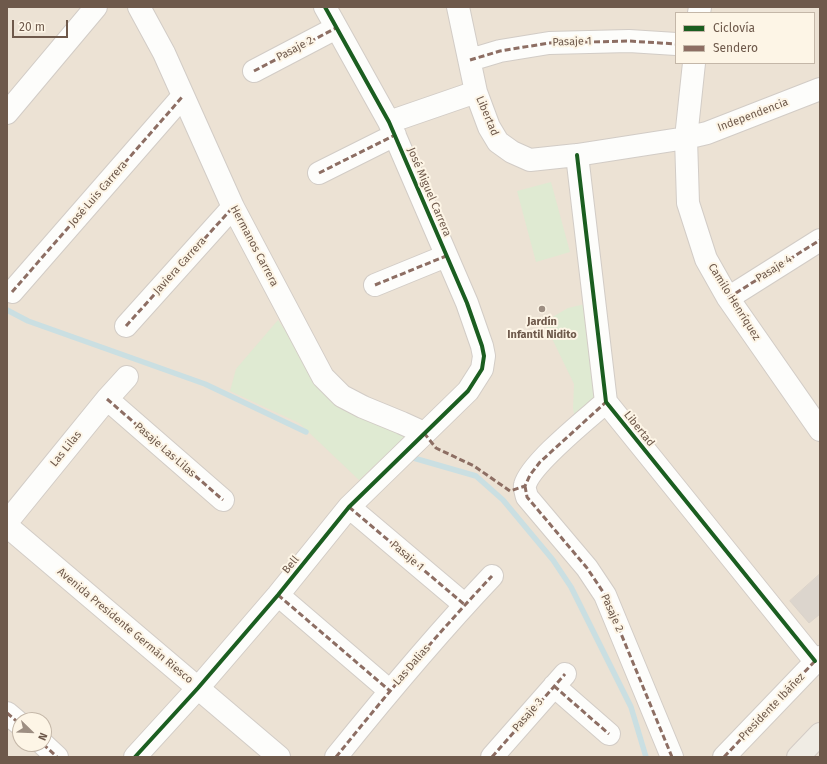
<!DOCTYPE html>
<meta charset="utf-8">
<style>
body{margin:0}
#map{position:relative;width:827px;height:764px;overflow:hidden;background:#f3efe7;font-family:"Fira Sans",sans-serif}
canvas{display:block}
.frame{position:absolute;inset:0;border:8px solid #6e594b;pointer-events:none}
.legend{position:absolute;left:675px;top:12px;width:140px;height:52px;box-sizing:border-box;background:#fdf5e6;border:1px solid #c4b7a8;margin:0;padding:5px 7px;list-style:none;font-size:12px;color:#6e594b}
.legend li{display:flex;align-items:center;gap:8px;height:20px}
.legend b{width:20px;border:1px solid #c4b7a8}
.north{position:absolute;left:12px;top:712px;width:40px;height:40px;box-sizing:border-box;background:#fdf5e6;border:1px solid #c4b7a8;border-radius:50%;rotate:113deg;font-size:11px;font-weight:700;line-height:16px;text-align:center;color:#6e594b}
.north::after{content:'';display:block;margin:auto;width:14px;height:18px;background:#9d8e82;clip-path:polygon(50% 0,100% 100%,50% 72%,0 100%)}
.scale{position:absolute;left:12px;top:20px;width:56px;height:18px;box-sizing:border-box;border:2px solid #6e594b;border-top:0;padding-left:5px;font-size:12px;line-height:14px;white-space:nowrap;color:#6e594b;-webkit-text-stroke:3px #fdf5e6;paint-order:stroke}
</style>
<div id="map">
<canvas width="827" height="764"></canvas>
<div class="frame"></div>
<ul class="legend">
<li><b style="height:5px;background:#1b5e20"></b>Ciclovía</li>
<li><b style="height:5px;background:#8d6e63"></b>Sendero</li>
</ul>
<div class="north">N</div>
<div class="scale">20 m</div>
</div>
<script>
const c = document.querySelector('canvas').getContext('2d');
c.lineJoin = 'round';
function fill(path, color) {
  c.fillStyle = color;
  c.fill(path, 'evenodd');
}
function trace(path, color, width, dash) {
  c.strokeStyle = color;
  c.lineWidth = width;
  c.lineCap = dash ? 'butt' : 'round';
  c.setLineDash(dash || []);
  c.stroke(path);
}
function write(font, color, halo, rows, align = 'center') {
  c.font = font + ' "Fira Sans",sans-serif';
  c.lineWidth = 4;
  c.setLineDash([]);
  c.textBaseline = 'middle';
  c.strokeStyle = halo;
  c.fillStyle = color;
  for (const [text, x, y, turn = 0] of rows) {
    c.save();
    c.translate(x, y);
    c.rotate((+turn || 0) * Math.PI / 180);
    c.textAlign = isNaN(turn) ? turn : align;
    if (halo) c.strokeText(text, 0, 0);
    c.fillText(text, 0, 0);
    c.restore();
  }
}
const residential = new Path2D(`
 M7 7H820V757H7ZM676 13H814V63H676ZM20 720H44V744H20Z`);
const green = new Path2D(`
 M551 182 570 252 536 262 517 191Z
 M585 304 597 400 575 420 573 408 574 384 544 322 568 308Z
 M278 320 338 407 406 436 359 480 299 423 230 391 236 369Z`);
const stream = new Path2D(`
 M7 310 28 321 205 384 306 432
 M410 457 476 476 503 500 553 560 571 587 631 707 646 757`);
const building = new Path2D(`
 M820 574V614L809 623 790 601Z`);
const minor = new Path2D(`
 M139 7 164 53 233 207 323 377 342 396 363 407 402 423 424 433
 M458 7 476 92 489 127 498 142 512 152 530 160 577 155 686 138 707 133 820 89
 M699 13 700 7
 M470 60 500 51 549 43 629 41 676 44
 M694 63 686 138 688 203 706 259 728 298 820 430
 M254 71 336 28
 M7 113 96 7
 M389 122 476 92
 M577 155 606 402 815 661
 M319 173 395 135
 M375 285 446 256
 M12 292 183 96
 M728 298 820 240
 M126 326 233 207
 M107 399 223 500
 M606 402C587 419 531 463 525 485 524 488 526 493 527 497L587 568 605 595 672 757
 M349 507 465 605
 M7 522 107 399 127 377
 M7 526 279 757
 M278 595 390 691
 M554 686 609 734
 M7 713 20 724
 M43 744 57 757
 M135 757 198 688 278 595 349 507 468 391 482 369 484 356 482 346 467 303 389 122 325 7
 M336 757C386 695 437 634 492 576
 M492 757 565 674
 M724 757 820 657`);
const major = new Path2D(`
 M798 757 820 734`);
const quiet = new Path2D(`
 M470 60 500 51 549 43 629 41 676 44
 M254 71 336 28
 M319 173 395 135
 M375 285 446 256
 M12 292 183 96
 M728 298 820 240
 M126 326 233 207
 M107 399 223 500
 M424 433 436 448 474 466 510 491 525 486 530 475 540 462 606 402
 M525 486 527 497 587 568 605 595 672 757
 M349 507 465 605
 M278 595 390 691
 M554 686 609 734
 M7 713 20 724
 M43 744 57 757
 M336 757C386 695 437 634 492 576
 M492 757 565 674
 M724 757 815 661`);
const cycleway = new Path2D(`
 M577 155 606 402 815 661
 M135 757 198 688 278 595 349 507 468 391 482 369 484 356 482 346 467 303 389 122 325 7`);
const markers = [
 [542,309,4,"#9d8e82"]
];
const streetNames = [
 ["Pasaje 1",572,42,-2],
 ["Pasaje 2",295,49,-28],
 ["Independencia",753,115,-21],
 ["Libertad",487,116,67],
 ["José Miguel Carrera",429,192,67],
 ["José Luis Carrera",98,194,-49],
 ["Hermanos Carrera",254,246,62],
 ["Javiera Carrera",180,266,-48],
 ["Pasaje 4",774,269,-32],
 ["Camilo Henríquez",734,302,58],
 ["Libertad",639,429,51],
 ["Las Lilas",66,449,-51],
 ["Pasaje Las Lilas",165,450,41],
 ["Pasaje 1",407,556,40],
 ["Bell",291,565,-51],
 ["Pasaje 2",612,613,66],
 ["Avenida Presidente Germán Riesco",125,626,40],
 ["Las Dalias",412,665,-49],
 ["Presidente Ibáñez",772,707,-46],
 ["Pasaje 3",528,715,-49]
];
const poiNames = [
 ["Jardín",542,322],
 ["Infantil Nidito",542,335]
];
fill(residential, '#ece2d4');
fill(green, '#dfead2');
trace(stream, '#cadfe2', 5.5);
fill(building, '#dcd5cd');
trace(building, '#dbd3ca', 1);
trace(minor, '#d2ccc6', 24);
trace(major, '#d3cbc5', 24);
trace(minor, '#fdfdfb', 22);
trace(major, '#f0ece4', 22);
trace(quiet, '#8d6e63', 3, [6, 3]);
trace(cycleway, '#1b5e20', 4);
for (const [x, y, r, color] of markers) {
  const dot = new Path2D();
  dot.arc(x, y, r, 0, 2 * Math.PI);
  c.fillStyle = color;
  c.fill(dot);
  trace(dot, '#fdf5e6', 1.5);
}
write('11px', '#6e594b', '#fdf5e6', streetNames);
write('bold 11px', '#6e594b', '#fdf5e6', poiNames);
</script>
